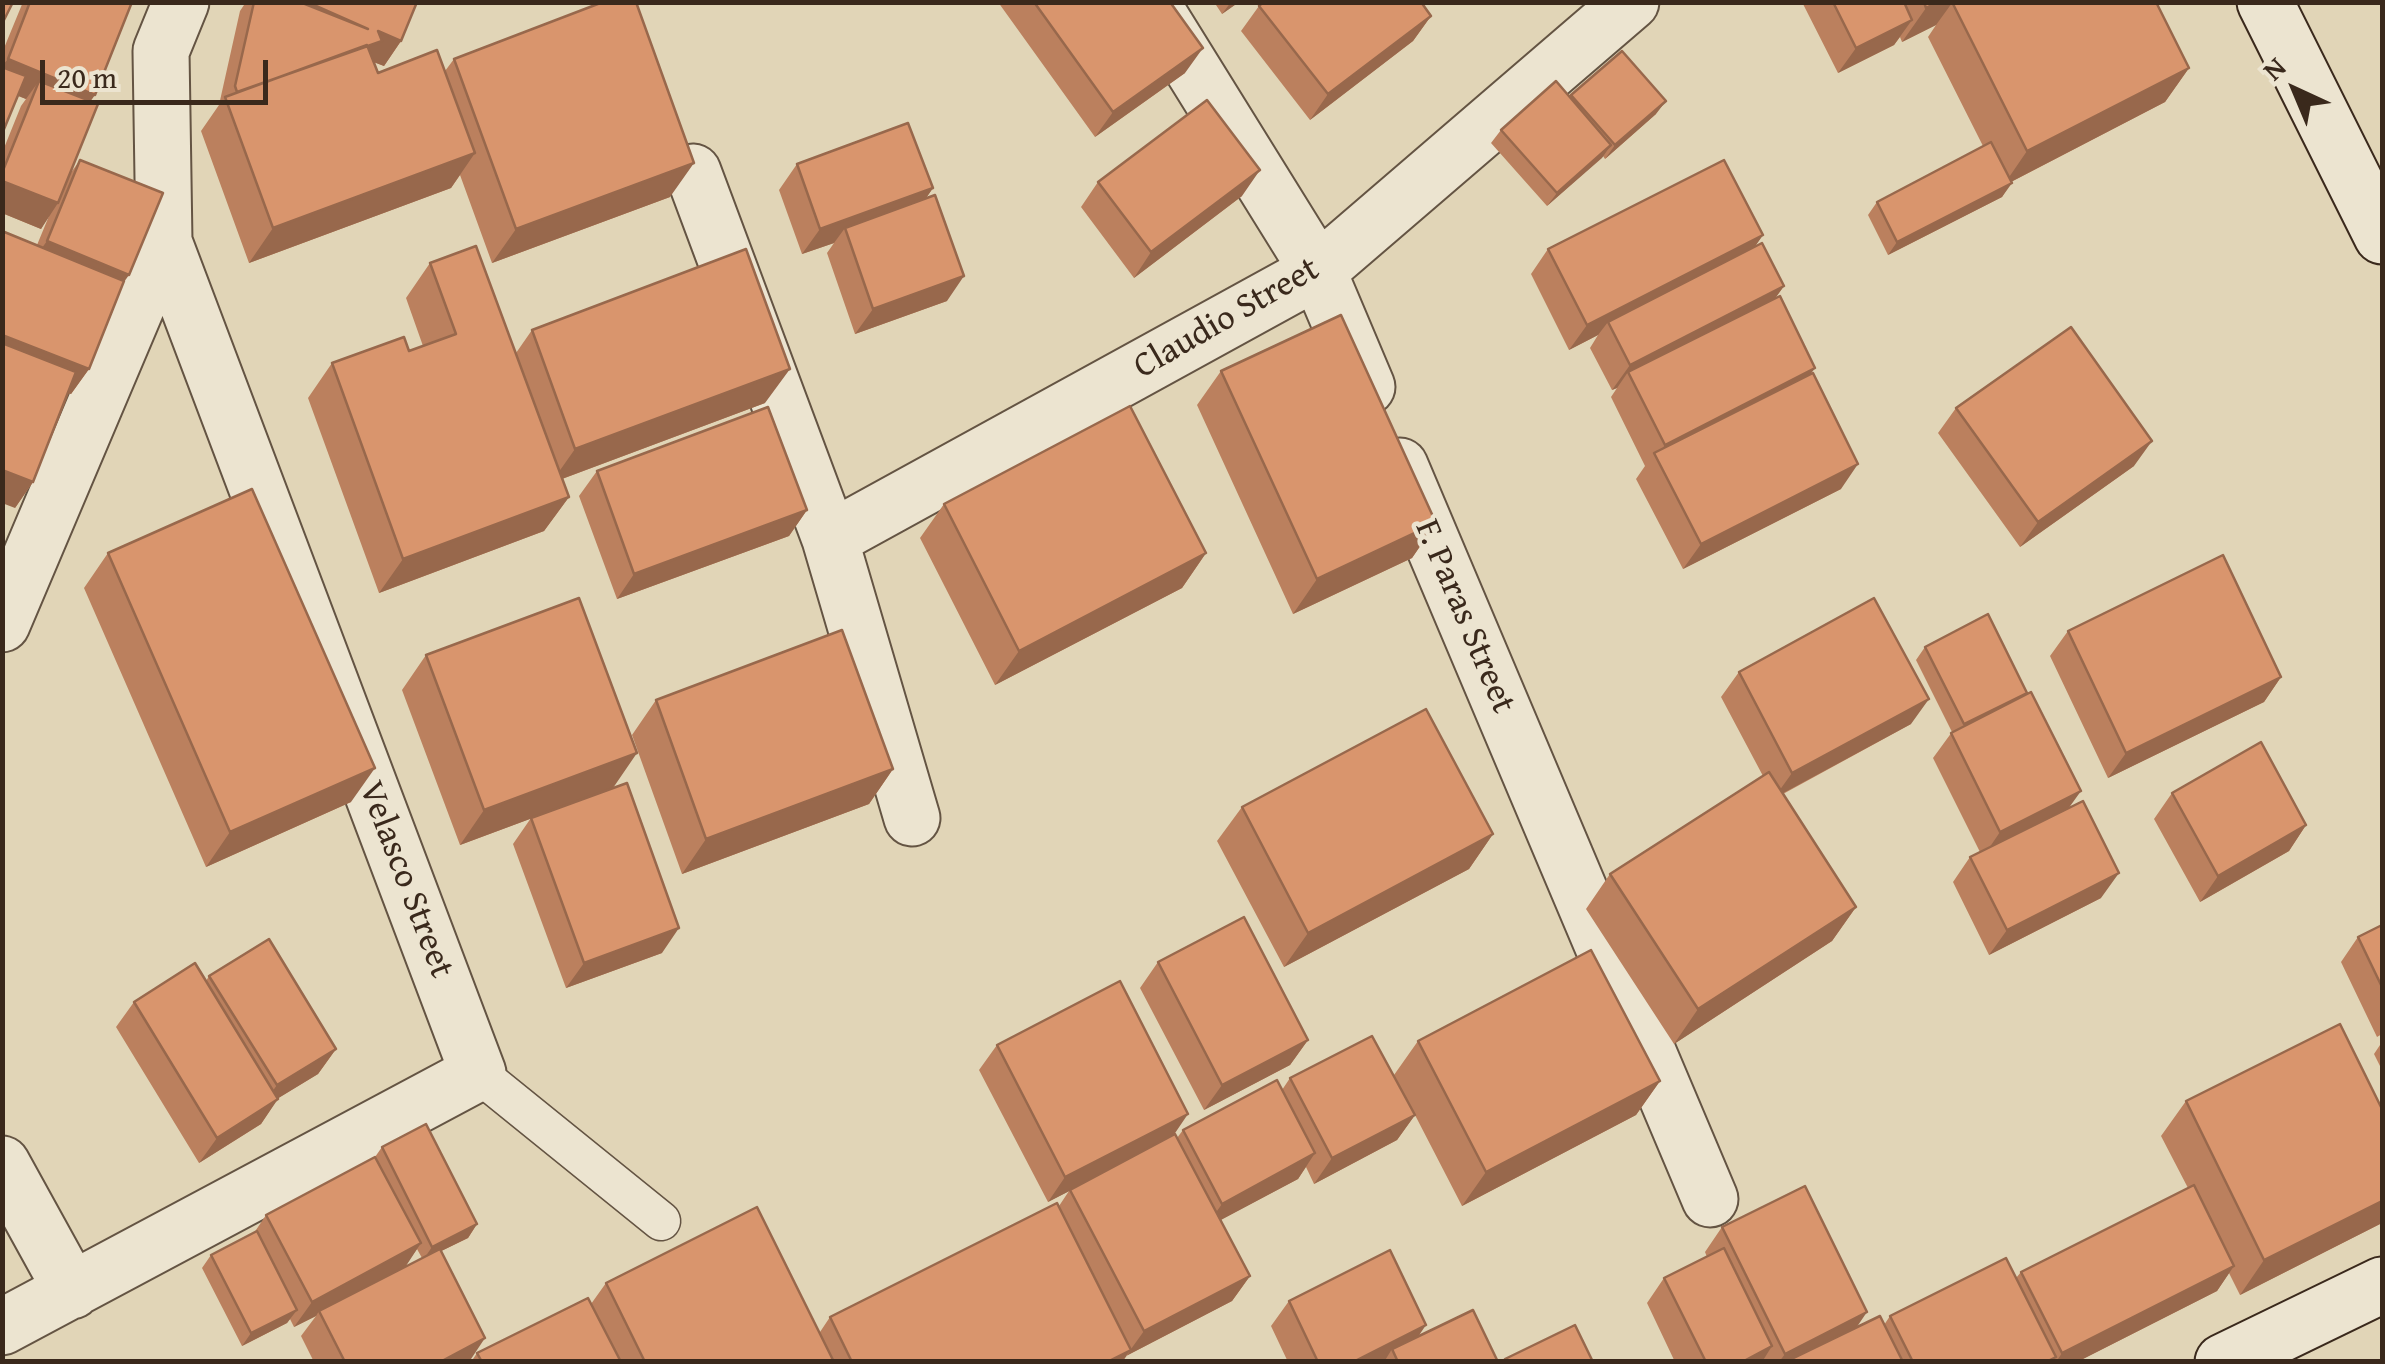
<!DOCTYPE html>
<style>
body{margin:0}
#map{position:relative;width:2385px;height:1364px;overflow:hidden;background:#e1d5b7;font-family:"Gentium Book Plus",serif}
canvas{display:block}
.frame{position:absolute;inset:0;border:5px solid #3a291c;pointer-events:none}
.north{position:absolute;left:2245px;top:40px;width:100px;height:100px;-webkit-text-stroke:8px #ece4d0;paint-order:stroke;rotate:316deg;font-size:28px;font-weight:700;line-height:40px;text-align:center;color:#3a291c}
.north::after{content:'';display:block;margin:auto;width:35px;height:45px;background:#3a291c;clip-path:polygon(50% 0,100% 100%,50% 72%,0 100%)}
.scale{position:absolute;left:40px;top:60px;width:228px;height:45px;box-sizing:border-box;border:5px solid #3a291c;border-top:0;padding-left:12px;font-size:30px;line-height:35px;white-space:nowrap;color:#3a291c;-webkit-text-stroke:8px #ece4d0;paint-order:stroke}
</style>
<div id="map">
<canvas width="2385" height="1364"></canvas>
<div class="frame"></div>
<div class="north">N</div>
<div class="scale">20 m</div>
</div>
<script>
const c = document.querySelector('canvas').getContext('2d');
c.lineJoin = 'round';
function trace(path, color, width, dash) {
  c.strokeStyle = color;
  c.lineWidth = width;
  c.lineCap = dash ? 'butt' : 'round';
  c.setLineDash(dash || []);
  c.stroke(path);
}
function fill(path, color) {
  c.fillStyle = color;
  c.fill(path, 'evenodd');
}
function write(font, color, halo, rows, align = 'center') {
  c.font = font + ' "Gentium Book Plus",serif';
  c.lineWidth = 9;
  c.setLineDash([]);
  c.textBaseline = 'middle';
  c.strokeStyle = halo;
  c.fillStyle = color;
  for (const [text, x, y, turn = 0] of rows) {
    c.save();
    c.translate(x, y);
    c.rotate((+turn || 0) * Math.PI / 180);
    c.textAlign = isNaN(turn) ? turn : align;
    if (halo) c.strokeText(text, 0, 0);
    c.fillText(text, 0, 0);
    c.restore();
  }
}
const lane = new Path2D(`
 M478 1073 661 1221`);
const street = new Path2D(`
 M1151 2 1318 271 1367 387
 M693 172 830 539 912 818
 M1400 466 1710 1199
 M830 539 1318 271 1631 2
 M2 624 164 242
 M2 1164 72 1291
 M2 1327 478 1073 164 242 161 51 181 2`);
const secondary = new Path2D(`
 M2265 2 2382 236
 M2223 1362 2382 1285`);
const wall = new Path2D(`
 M23 2H132L90 102 70 174 80 160 124 281 89 369 71 394 68 393 33 482 15 508 37 245 49 216 41 229 2 213V153L21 106 26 99 18 96 2 134V53Z
 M246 2H417L401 41 384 66 374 62 378 73 445 71 454 59 670 197 492 263 460 175 451 188 249 263 201 131 219 105 240 11Z
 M998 2H1170L1185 73 1095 137Z
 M1214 2H1239L1222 14Z
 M1802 2H2156L2189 68 2165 102 2011 182 2002 197 1888 255 1868 215 1877 202 1983 146 1928 37 1936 25 1902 42 1900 37 1894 45 1838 73Z
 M1259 6 1431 16 1413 41 1310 120 1241 31Z
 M1571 95 1656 114 1605 159 1603 156 1547 206 1491 143 1501 130Z
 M797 164 933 188 926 198 947 301 855 334 827 253 834 243 802 254 779 190Z
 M1098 182 1242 196 1134 278 1081 207Z
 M1763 235 1754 247 1784 286 1776 297 1810 374 1841 489 1683 569 1636 479 1645 466 1611 397 1617 388 1612 390 1590 348 1598 335 1569 350 1531 274 1548 249Z
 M430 263 516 353 532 330 765 403 562 479 569 497 544 531 379 593 308 398 332 363 409 351 423 346 406 298Z
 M1221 371 1436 523 1412 558 1293 614 1197 405Z
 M1956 408 2134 466 2020 547 1938 433Z
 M597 471 807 510 789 536 617 599 579 496Z
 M944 504 1206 553 1182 588 995 685 920 538Z
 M108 553 351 802 206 867 84 588Z
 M2068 631 2281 677 2264 702 2108 778 2050 656Z
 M1925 647 2069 808 2101 898 1989 955 1953 882 1970 857 1980 852 1933 758 1952 732 1916 660Z
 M426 655 613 788 460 845 402 690Z
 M1739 672 1911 724 1783 794 1856 907 1832 941 1674 1044 1586 909 1610 874 1763 776 1721 697Z
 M656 700 893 769 869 804 682 874 632 735Z
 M2172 793 2306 825 2289 851 2200 902 2154 819Z
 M1242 807 1493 834 1469 869 1284 967 1217 841Z
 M531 818 662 953 566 988 513 844Z
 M2382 925V1034L2377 1037 2341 962 2358 937Z
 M1158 962 1308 1040 1290 1065 1204 1110 1140 988Z
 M209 976 336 1049 318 1074 278 1098 261 1124 199 1163 116 1027 134 1002 206 981Z
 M1418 1041 1660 1081 1636 1115 1462 1206 1415 1115 1397 1140 1314 1184 1306 1167 1298 1179 1220 1220 1250 1276 1232 1301 1126 1356 1122 1362H471L477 1353 591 1304 606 1283 820 1332 830 1317 1059 1206 1069 1191 1048 1202 979 1070 997 1045 1174 1134 1177 1138 1183 1130 1282 1090 1290 1078 1394 1075Z
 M2382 1042V1070L2374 1054Z
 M2186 1101 2382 1109V1223L2240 1295 2229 1273 2217 1291 2077 1362H1675L1647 1303 1664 1278 1707 1257 1705 1252 1722 1227 1857 1327 1884 1325 1890 1316 2016 1278 2021 1272 2188 1188 2161 1136Z
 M382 1147 477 1224 468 1238 441 1251 469 1362H314L301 1336 316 1316 294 1327 290 1319 287 1323 242 1346 202 1268 211 1255 254 1233 266 1215 375 1157ZM417 1249 422 1258 404 1267Z
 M1289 1301 1418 1337 1498 1362H1288L1271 1326Z`);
const shadedWall = new Path2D(`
 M1231 2H1239L1222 14Z
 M1937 2H1980L1952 3 1936 25 1902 42 1926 8Z
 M1431 16 1413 41 1310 120 1328 94Z
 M1912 20 1894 45 1838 73 1856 48Z
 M378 31 401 41 384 66 368 60 232 115Z
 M1203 48 1185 73 1095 137 1113 112Z
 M8 59 95 95 77 120 39 81 26 99 2 89V66Z
 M2189 68 2165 102 2003 186 2027 151Z
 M1666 101 1656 114 1605 159 1615 145Z
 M1611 145 1602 158 1547 206 1557 193Z
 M475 153 451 188 249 263 273 228Z
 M694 163 670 197 492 263 516 229Z
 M1260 170 1242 196 1134 278 1151 252Z
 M2 181 58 203 41 229 2 213Z
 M2012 183 2002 197 1888 255 1897 242Z
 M933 188 915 214 845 228 834 243 802 254 820 229Z
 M1763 235 1745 261 1608 322 1598 335 1569 350 1587 325Z
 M47 241 129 275 111 300 29 266Z
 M964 276 947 301 855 334 873 309Z
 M1784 286 1766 311 1628 372 1617 388 1612 390 1630 365Z
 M2 335 89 369 71 394 2 367Z
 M1815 368 1797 393 1656 457 1665 445Z
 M790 369 765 403 551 483 575 449Z
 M2152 441 2134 466 2020 547 2038 522Z
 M1858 464 1841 489 1683 569 1701 544Z
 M2 470 33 482 15 508 2 503Z
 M569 497 544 531 379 593 403 559Z
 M807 510 789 536 617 599 634 574Z
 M1436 523 1412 558 1293 614 1317 579Z
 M1206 553 1182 588 995 685 1019 651Z
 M2281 677 2264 702 2108 778 2126 753Z
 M1929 699 1911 724 1774 798 1792 773Z
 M637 753 613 788 460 845 484 810Z
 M375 768 351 802 206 867 230 832Z
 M893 769 869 804 682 874 706 839Z
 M2081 791 2063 816 1983 857 2000 832Z
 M2306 825 2289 851 2200 902 2218 876Z
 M1493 834 1469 869 1284 967 1308 933Z
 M2119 873 2101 898 1989 955 2007 930Z
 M1856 907 1832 941 1674 1044 1698 1009Z
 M679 928 662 953 566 988 584 963Z
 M1308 1040 1290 1065 1204 1110 1222 1085Z
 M336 1049 318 1074 259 1110 277 1085Z
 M1660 1081 1636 1115 1462 1206 1486 1172Z
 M278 1099 261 1124 199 1163 217 1138Z
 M1188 1114 1171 1139 1048 1202 1065 1177Z
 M1415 1115 1397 1140 1314 1184 1332 1158Z
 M1315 1153 1298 1179 1204 1229 1222 1204Z
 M2382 1201V1223L2240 1295 2264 1260Z
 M477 1224 468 1238 423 1260 432 1247Z
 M421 1243 404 1269 319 1311 316 1316 294 1327 312 1302Z
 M2234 1266 2217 1291 2077 1362H2056L2062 1353Z
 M1250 1276 1232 1301 1126 1356 1144 1331Z
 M297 1310 287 1323 242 1346 251 1333Z
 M1867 1312 1850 1337 1801 1362H1779L1785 1354Z
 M1426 1325 1409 1350 1392 1349 1384 1362H1353Z
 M485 1338 469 1362H440Z
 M1772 1346 1762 1362H1742Z
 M1131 1350 1122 1362H1107Z`);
const building = new Path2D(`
 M2 2H13L2 24Z
 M30 2H132L95 95 8 59Z
 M254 2H300L368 29 307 2H417L401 41 378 31 382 41 237 92 235 86Z
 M603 2H636L694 163 516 229 454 59Z
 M1034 2H1170L1203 48 1113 112Z
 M1263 2H1421L1431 16 1328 94 1259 6Z
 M1833 2H1904L1912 20 1856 48Z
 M1924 2H1937L1926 8Z
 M1952 2H2156L2189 68 2027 151Z
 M367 45 378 73 437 50 475 153 273 228 225 97Z
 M1622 51 1666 101 1615 145 1571 95Z
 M2 67 26 76 2 134Z
 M39 81 98 104 58 203 2 181V173Z
 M1556 81 1611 145 1557 193 1501 130Z
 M1207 100 1260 170 1151 252 1098 182Z
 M908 123 933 188 820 229 797 164Z
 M1991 142 2012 183 1897 242 1877 202Z
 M80 160 163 193 129 275 47 241Z
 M1724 160 1763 235 1587 325 1548 249Z
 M935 195 964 276 873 309 845 228Z
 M2 231 124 281 89 369 2 335Z
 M1762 243 1784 286 1630 365 1608 322Z
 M476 246 569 497 403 559 332 363 404 337 409 351 456 334 430 263Z
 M746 249 790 369 575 449 532 330Z
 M1780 296 1815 368 1665 445 1628 372Z
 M1341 315 1436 523 1317 579 1221 371Z
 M2071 327 2152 441 2038 522 1956 408Z
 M2 343 76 372 33 482 2 470Z
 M1813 373 1858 464 1701 544 1654 453Z
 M1130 406 1206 553 1019 651 944 504Z
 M768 407 807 510 634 574 597 471Z
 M252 489 375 768 230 832 108 553Z
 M2223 555 2281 677 2126 753 2068 631Z
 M579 598 637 753 484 810 426 655Z
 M1874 598 1929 699 1792 773 1739 672Z
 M1988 614 2027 693 1964 724 1925 647Z
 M842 630 893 769 706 839 656 700Z
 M2031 692 2081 791 2000 832 1951 733Z
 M1426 709 1493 834 1308 933 1242 807Z
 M2261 742 2306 825 2218 876 2172 793Z
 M1769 772 1856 907 1698 1009 1610 874Z
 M627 783 679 928 584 963 531 818Z
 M2083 801 2119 873 2007 930 1970 857Z
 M1244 917 1308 1040 1222 1085 1158 962Z
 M2382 925V987L2358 937Z
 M269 939 336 1049 277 1085 209 976Z
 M1591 950 1660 1081 1486 1172 1418 1041Z
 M195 963 278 1099 217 1138 134 1002Z
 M1120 981 1188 1114 1065 1177 997 1045Z
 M2340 1024 2382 1109V1201L2264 1260 2186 1101Z
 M1372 1036 1415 1115 1332 1158 1290 1078Z
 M1277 1080 1315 1153 1222 1204 1183 1130Z
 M426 1124 477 1224 432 1247 382 1147Z
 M1175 1134 1250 1276 1144 1331 1070 1190Z
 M375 1157 421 1243 312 1302 266 1215Z
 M2194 1185 2234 1266 2062 1353 2021 1272Z
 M1805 1186 1867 1312 1785 1354 1722 1227Z
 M1057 1203 1131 1350 1107 1362H852L830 1317Z
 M757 1207 834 1362H645L606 1283Z
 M257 1231 297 1310 251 1333 211 1255Z
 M1724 1248 1772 1346 1742 1362H1706L1664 1278Z
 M440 1249 485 1338 440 1362H345L319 1311Z
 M1390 1250 1426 1325 1353 1362H1318L1289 1301Z
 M2006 1258 2056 1357 2046 1362H1913L1890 1316Z
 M588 1298 621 1362H482L477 1353Z
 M1473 1310 1498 1362H1398L1392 1349Z
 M1880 1316 1903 1362H1787V1361Z
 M1575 1325 1593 1362H1506L1505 1359Z`);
const streetNames = [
 ["Claudio Street",1227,319,-30],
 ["F. Paras Street",1464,617,67],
 ["Velasco Street",405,880,69]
];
trace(lane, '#645443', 41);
trace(street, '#645443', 59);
trace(secondary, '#3a291c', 59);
trace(lane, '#ece4d0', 38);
trace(street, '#ece4d0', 55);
trace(secondary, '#ece4d0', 55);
fill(wall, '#bb805e');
fill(shadedWall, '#98684c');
fill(building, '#d9956d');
trace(building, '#98684c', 2.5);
write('35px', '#3a291c', '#ece4d0', streetNames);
</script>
